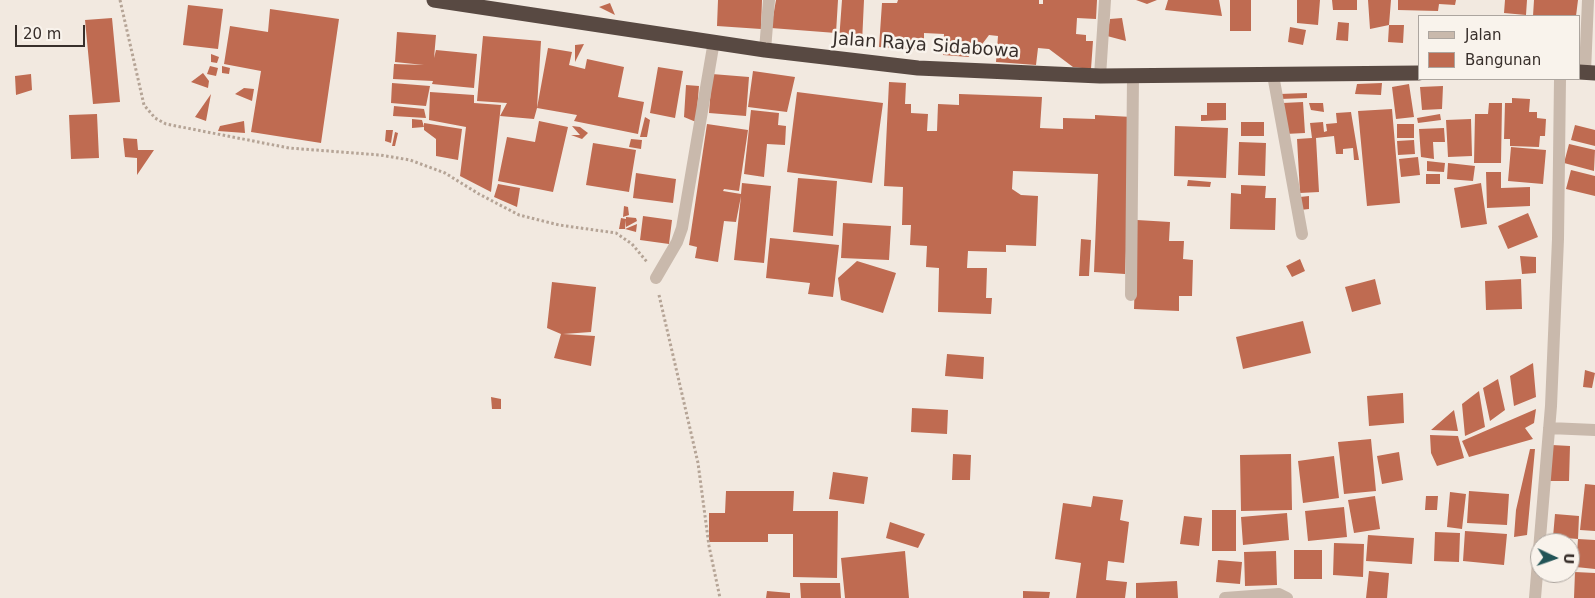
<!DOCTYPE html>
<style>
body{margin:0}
#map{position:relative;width:1595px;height:598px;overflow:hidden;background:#f2e9e0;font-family:"DejaVu Sans",sans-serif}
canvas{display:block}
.legend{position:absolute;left:1418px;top:15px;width:162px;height:65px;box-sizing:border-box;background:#f9f3ec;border:1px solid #aca59f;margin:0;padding:6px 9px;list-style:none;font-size:15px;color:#382f2b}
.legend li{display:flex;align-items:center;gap:10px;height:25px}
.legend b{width:25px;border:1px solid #aca59f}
.north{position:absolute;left:1530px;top:533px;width:50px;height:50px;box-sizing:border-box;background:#f9f3ec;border:1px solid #aca59f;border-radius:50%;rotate:93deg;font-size:14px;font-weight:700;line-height:20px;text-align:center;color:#382f2b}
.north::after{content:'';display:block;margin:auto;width:18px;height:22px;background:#225457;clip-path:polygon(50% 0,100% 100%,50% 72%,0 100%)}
.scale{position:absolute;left:15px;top:25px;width:70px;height:22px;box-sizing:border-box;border:2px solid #382f2b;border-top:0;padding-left:6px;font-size:15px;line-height:18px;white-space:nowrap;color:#382f2b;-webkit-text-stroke:4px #f9f3ec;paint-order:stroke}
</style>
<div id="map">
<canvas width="1595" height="598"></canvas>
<ul class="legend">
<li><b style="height:6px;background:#c9b9ac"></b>Jalan</li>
<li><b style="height:14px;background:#bf6b51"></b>Bangunan</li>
</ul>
<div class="north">U</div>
<div class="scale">20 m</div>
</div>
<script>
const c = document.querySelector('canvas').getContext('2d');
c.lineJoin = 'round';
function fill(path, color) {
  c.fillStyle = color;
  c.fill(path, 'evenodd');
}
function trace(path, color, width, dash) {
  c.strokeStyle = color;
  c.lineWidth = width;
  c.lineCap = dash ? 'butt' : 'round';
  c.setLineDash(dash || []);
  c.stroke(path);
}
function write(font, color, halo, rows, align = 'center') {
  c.font = font + ' "DejaVu Sans",sans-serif';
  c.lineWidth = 5;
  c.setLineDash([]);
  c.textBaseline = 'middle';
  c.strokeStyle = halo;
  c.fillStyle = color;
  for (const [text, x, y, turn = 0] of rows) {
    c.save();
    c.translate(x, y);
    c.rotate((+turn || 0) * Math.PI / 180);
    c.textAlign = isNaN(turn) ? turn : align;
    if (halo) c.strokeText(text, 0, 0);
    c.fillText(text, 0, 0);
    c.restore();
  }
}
const building = new Path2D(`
 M718 0H762L761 29 717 26Z
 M776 0H838L836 33 771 28Z
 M842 0H864L862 43 839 41Z
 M898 0H1039V4H1043V0H1097L1096 19 1077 18 1076 34 1086 35V41H1093L1091 69 1073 67 1049 49 1038 48 1036 65 996 62 998 36 989 35 977 51H970L969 57 943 55 944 34 924 33V50L879 47 882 3H897Z
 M1136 0H1157L1147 4Z
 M1168 0H1219L1222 16 1165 10Z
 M1230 0H1251V31H1230Z
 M1297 0H1320L1318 25 1297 23Z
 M1332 0H1357V10H1333Z
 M1368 0H1391L1389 25 1370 29Z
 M1398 0H1456L1455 5 1439 4 1438 11 1398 10Z
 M1505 0H1527L1526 15 1504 13Z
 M1534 0H1578L1576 16H1533Z
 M610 3 615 15 599 7Z
 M188 5 223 9 218 49 183 45Z
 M270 9 339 19 321 143 251 132 261 71 224 64 230 26 268 32Z
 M112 18 120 102 93 104 85 20Z
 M1122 18 1126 41 1107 36 1110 19Z
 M1338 22 1349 23 1348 41 1336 40Z
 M1389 25H1404L1403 43 1388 42Z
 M1290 27 1306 30 1303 45 1288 42Z
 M397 32 436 35 434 58 436 50 477 54 474 88 432 84 433 81 393 79 394 64 424 65 395 62Z
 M483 36 541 41 537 108 548 48 572 52 569 65 585 69 587 59 624 67 618 97 644 102 638 134 574 121 577 115 537 108 534 119 500 116 507 103 477 101Z
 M584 44 575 62V45Z
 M211 54 219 57 217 63 211 62Z
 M210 66 218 68 216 76 207 74Z
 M222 66 230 68 229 74 222 73Z
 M658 67 683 71 675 118 650 113Z
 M753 71 795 77 787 112 748 107Z
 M203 73 209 81 208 88 191 82Z
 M31 74 32 90 16 95 15 76Z
 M712 74 749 77 746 116 709 113Z
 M889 82 906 83 905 104H911V113L928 114 927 131H937L938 104 959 105V94L1042 97 1040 128 1063 129V118L1095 119V115L1132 117 1125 274 1094 272 1098 174 1013 171 1012 189 1021 195 1038 196 1036 246 1006 245V252L968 251 967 268H987L986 298H992L991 314 938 312 939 268 926 267 927 246 910 245 911 225H902L903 187 884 186Z
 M392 83 430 86 426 106 391 103Z
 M1382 83 1381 95 1355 94 1357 84Z
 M1409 84 1414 117 1396 119 1392 87Z
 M686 85 699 86 696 122 684 117Z
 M1443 86 1442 109 1422 110 1420 87Z
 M244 88 254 89 252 101 235 94Z
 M430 92 474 95V103L501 105 491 192 460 176 466 127 429 120Z
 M797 92 883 103 872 183 787 172Z
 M1307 93V98L1280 99V94Z
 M211 94 206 121 195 117Z
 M1512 98 1530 99 1529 112H1537V118L1546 119 1545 136H1540L1539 147 1510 146V139H1504L1505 103H1512Z
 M1303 102 1305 133 1285 134 1283 103Z
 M1207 103H1226V120L1201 121V115H1207Z
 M1309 103H1323L1324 112 1311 110Z
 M1489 103H1502L1501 163H1474L1475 114H1488Z
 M394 106 424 109 426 118 393 116Z
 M1392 109 1400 203 1367 206 1358 111Z
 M751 110 779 113 778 125 786 126 785 145 767 144 764 177 744 174Z
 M1351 112 1359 160H1354L1353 148 1343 149V154H1336L1334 136 1316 138 1319 192 1300 193 1297 139 1312 138 1310 123 1323 122 1324 132 1327 131 1326 124 1337 123 1336 113Z
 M97 114 99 158 71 159 69 115Z
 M1440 114 1441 120 1418 123 1417 118Z
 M645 117 650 120 647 137H640Z
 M412 119 422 120 424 127V123L462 129 458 160 436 156V139L424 130V127L412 128Z
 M1471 119 1472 156 1448 157 1446 120Z
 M244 121 245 133 218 131 220 126Z
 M539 121 568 127 553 192 498 181 507 137 535 142Z
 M1241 122H1264V136H1241Z
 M707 124 748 130 739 191 724 189 723 191 741 194 742 183 771 186 764 263 734 260 741 196 736 222 724 221 718 262 695 258 697 247 689 245Z
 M1397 124H1414V138H1397Z
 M1575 125 1595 130V146L1571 140Z
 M572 126 580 127 588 133 582 139 571 135H580Z
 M1175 126 1228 128 1226 178 1174 176Z
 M1444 128 1445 142H1433L1434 159 1421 157 1419 129Z
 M386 130H393L391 143 385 141Z
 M395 132 398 133 395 146H392Z
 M123 138 137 139 138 150H154L137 175V158L125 157Z
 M631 139 642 140 641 149 629 147Z
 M1414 140 1415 154 1398 155 1397 141Z
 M1239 142 1266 143 1265 176 1238 175Z
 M593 143 636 150 629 192 586 185Z
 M1569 144 1595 150 1594 171 1564 163Z
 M1511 147 1546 150 1543 184 1508 181Z
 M1418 157 1420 175 1401 177 1399 159Z
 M1427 161 1445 163 1444 172 1427 171Z
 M1448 163 1475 166 1473 181 1447 179Z
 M1571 170 1595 176V196L1566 189Z
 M1486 172H1501V188L1530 187V206L1487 208Z
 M636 173 676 179 673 203 633 198Z
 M1426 174H1440V184H1426Z
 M798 178 837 181 833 236 793 232Z
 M1188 180 1211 182 1210 187 1187 186Z
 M1481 183 1487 224 1461 228 1454 188Z
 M498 184 520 188 517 207 494 197Z
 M1241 185 1266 186 1265 198H1276L1275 230 1230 229 1231 193 1241 194Z
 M1309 196V209L1300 210V197Z
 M624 206 628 207 629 215 623 217Z
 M1528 213 1538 237 1508 249 1498 226Z
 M643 216 672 220 669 244 640 240Z
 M626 217 636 218 637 221 626 227V220L625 229H619L621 218 626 219Z
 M1137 220 1170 222 1169 241H1184L1183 259 1193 260 1192 296H1179V311L1134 309Z
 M843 223 891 226 889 260 841 258Z
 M637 224 636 232 625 229Z
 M770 238 839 245 833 297 808 294 810 283 766 278Z
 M1081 239 1091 240 1089 276H1079Z
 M1520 256 1536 257V273L1522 274Z
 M1300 259 1305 271 1292 277 1286 266Z
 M857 261 896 273 883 313 841 300 838 278Z
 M1375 279 1381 304 1352 312 1345 287Z
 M1521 279 1522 309 1486 310 1485 281Z
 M552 282 596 287 591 332 563 334 595 336 591 366 554 358 561 334 547 328Z
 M1303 321 1311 353 1243 369 1236 337Z
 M947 354 984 357 983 379 945 376Z
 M1533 363 1536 397 1514 406 1510 376Z
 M1585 370 1595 373 1592 388 1583 387Z
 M1498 379 1505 410 1490 421 1483 388Z
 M1479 391 1485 427 1465 436 1462 404Z
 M1403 393 1404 423 1369 426 1367 396Z
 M491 397 501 399V409H492Z
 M912 408 948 410 947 434 911 432Z
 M1536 409 1534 423 1525 428 1533 439 1469 457 1462 441Z
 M1454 410 1458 431 1431 430Z
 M1430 435 1458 436 1464 458 1437 466 1431 453Z
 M1371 439 1376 491 1344 494 1338 442Z
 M1552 445 1570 446 1569 481H1550Z
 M1530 449H1535L1527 535 1514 537 1516 510Z
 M1399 452 1403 480 1382 484 1377 456Z
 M953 454 971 455 970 480H952Z
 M1291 454 1292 510 1241 511 1240 455Z
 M1334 456 1339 498 1303 503 1298 461Z
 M833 472 868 477 864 504 829 499Z
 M1585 484 1595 485V531L1580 530Z
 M726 491H794L793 511H838L837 578 793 577V534H768V542H709V513H725Z
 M1469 491 1509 494 1507 525 1467 523Z
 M1450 492 1466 494 1462 529 1447 527Z
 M1093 496 1123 500 1120 520 1129 522 1124 563 1108 561 1106 580 1127 582 1125 598H1076L1081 563 1055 559 1063 503 1091 507Z
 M1375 496 1380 529 1354 533 1348 500Z
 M1426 496H1438L1437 510H1425Z
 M1344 507 1347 537 1308 541 1305 511Z
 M1212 510H1236V551H1212Z
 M1287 513 1289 540 1243 545 1241 517Z
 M1555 514 1579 516 1578 539 1553 537Z
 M1184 516 1202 518 1199 546 1180 544Z
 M890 522 925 534 918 548 886 538Z
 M1465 531 1507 534 1504 565 1463 561Z
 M1435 532 1460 533 1459 562 1434 561Z
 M1368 535 1414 538 1412 564 1366 561Z
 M1546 536 1553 537 1554 543H1545Z
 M1578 539 1595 540V569L1576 567Z
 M1334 543 1364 544 1363 577 1333 575Z
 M1294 550H1322V579H1294Z
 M905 551 909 598H845L841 558Z
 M1276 551 1277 585 1245 586 1244 552Z
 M1218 560 1242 562 1240 584 1216 582Z
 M1369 571 1389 573 1387 598H1366Z
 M1575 572 1595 573V598H1574Z
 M1177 581 1178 598H1136V583Z
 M800 583H840L841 598H801Z
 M767 591 790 593V598H766Z
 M1023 591 1050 592 1049 598H1023Z`);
const path = new Path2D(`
 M120 0 144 105 155 118 166 124 289 148 380 155 410 160 445 173 479 194 519 215 559 225 616 233 632 244 647 262
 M659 295 698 463 709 546 720 598`);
const minor = new Path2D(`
 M765 50 769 0
 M1585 72 1588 0
 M1273 75 1302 234
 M1100 76 1105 0
 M656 278 677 242 682 228 714 41
 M1131 295 1133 76
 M1549 428 1595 430
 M1225 598 1279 594 1287 598
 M1535 598 1551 406 1558 239 1560 79`);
const highway = new Path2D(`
 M434 0 765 50 918 68 1100 76 1419 73
 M1579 72 1595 73`);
const streetNames = [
 ["Jalan Raya Sidabowa",926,46,4]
];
fill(building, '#bf6b51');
trace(path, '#b5a496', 3, [2.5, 2.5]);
trace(minor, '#c9b9ac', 12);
trace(highway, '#584942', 15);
write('18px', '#382f2b', '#f9f3ec', streetNames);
</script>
